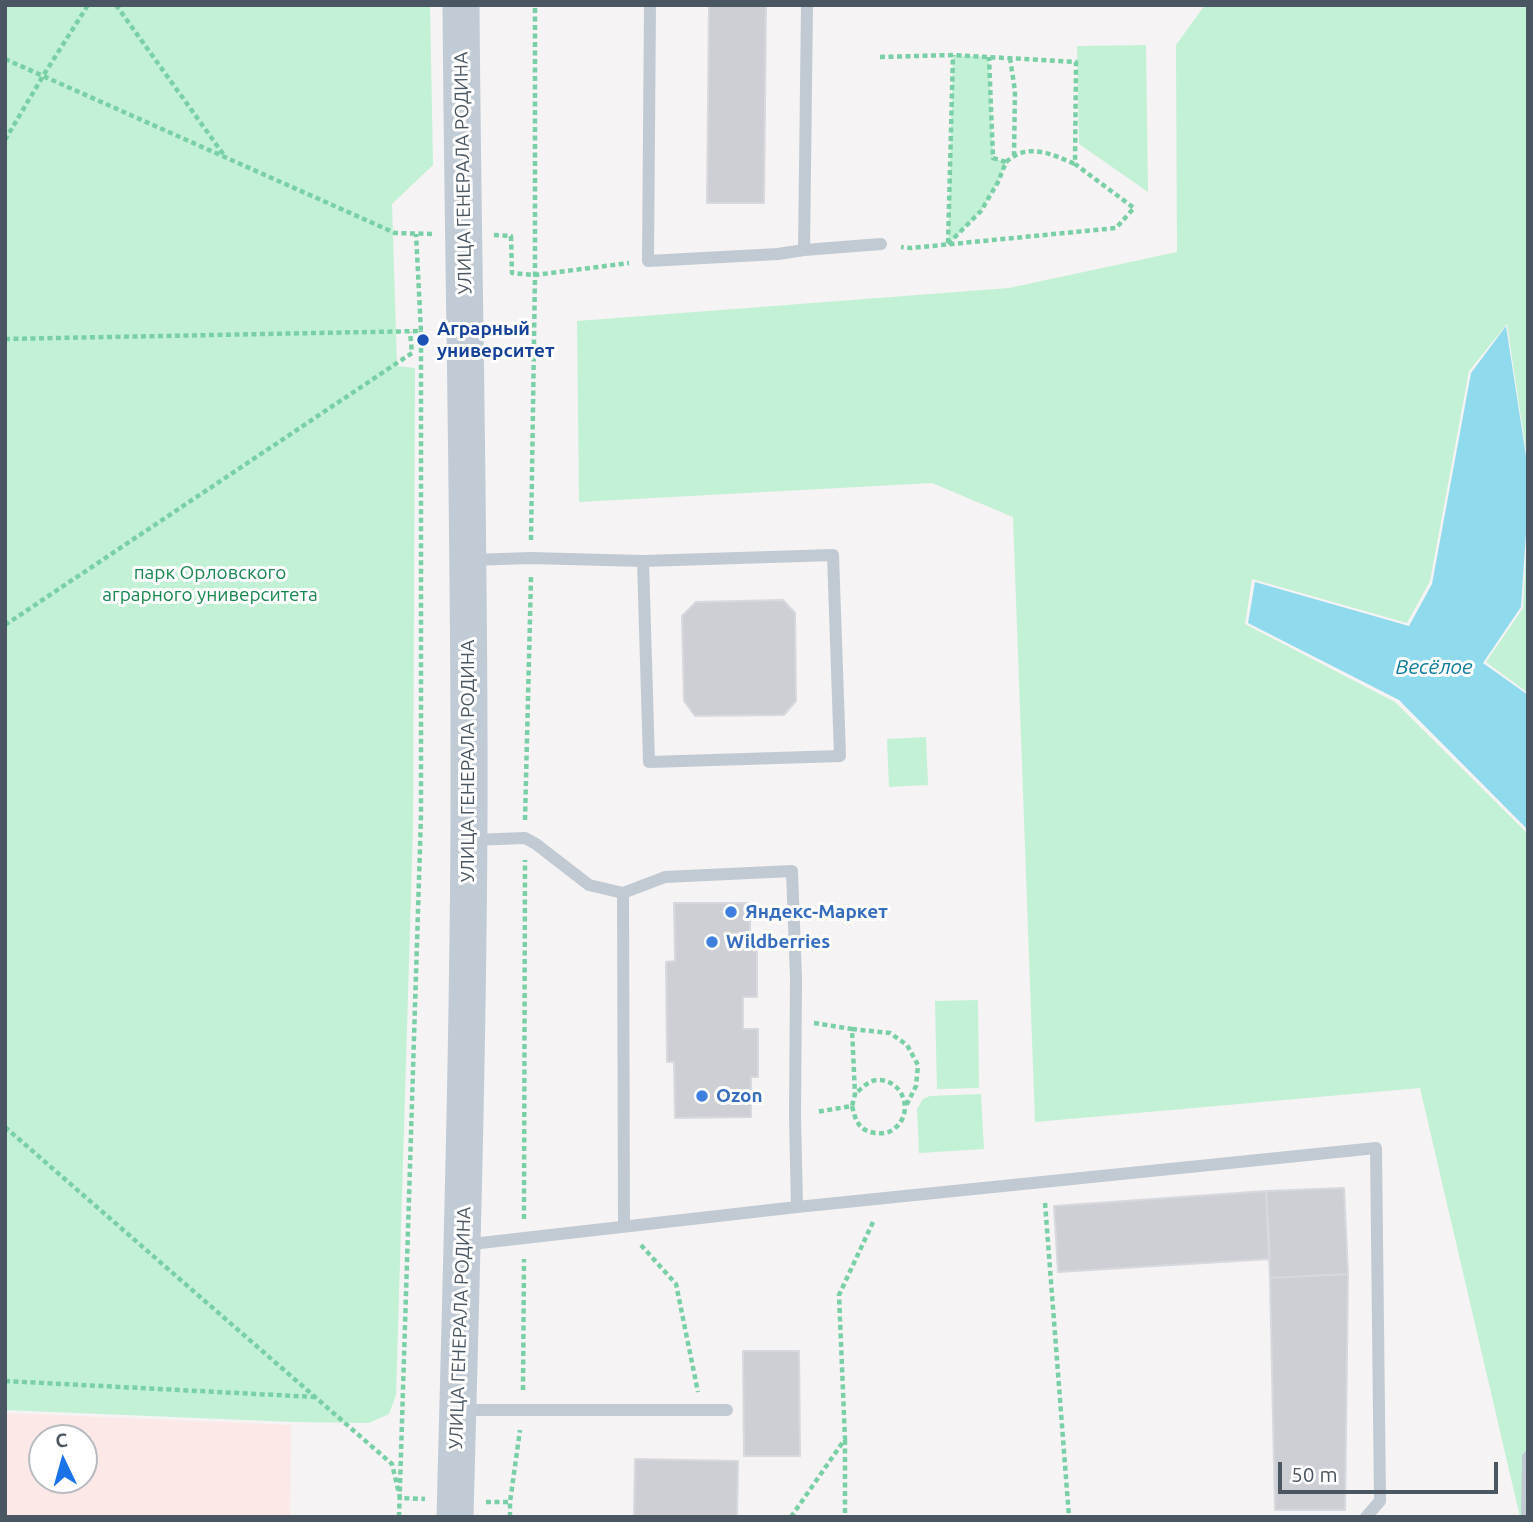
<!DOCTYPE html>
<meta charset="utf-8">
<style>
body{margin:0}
#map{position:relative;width:1533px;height:1522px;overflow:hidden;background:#f5f3f3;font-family:Ubuntu,sans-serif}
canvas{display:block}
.frame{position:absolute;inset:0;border:7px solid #4a5661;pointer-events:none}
.north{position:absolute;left:28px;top:1424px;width:70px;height:70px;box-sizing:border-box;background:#fff;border:2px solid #b7bbc0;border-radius:50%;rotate:355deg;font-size:19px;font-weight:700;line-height:28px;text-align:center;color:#4a5661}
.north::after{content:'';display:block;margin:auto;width:24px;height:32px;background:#1a73e8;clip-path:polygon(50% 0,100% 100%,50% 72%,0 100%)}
.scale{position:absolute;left:1278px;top:1462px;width:220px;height:32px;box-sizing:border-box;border:4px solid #4a5661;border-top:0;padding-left:9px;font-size:21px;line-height:24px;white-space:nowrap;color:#4a5661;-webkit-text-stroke:5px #fff;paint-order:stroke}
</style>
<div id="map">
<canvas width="1533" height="1522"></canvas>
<div class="frame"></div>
<div class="north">С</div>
<div class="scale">50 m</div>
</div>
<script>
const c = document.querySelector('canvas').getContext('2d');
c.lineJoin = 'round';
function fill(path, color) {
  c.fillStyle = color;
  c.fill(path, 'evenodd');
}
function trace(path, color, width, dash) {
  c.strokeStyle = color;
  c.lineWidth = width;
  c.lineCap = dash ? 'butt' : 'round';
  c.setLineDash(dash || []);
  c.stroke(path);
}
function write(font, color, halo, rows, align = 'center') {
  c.font = font + ' Ubuntu,sans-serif';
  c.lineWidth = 6;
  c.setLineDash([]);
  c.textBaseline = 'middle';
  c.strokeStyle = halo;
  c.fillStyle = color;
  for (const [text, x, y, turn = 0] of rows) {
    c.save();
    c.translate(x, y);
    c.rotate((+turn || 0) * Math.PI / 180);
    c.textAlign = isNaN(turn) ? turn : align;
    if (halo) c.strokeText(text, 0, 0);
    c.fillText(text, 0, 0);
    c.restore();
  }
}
const medical = new Path2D(`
 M5 1413 291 1425 290 1517H5ZM42 1438H84V1480H42Z`);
const green = new Path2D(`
 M5 5H430L433 165 392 204 397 366 415 368 413 827 396 1395 389 1414 369 1423 294 1422 5 1410Z
 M1205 5H1528V464L1507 324 1469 371 1430 581 1407 623 1252 579 1245 624 1395 702 1528 834V1517H1520L1420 1088 1035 1122 1013 517 932 483 579 502 577 321 1009 288 1177 252 1176 45Z
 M1146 45 1148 192 1079 144 1077 46Z
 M953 55 989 57 993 158 1006 162 998 182 981 211 948 245Z
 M1528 517V693L1486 662 1523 608Z
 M926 737 928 785 889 787 887 739Z
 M978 1000 979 1088 937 1089 935 1001Z
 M981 1094 984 1149 919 1153 917 1109 923 1099 930 1096Z`);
const water = new Path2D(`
 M1506 326 1528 469V504L1521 607 1483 663 1528 695V830L1399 700 1248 623 1255 582 1409 626 1432 584 1471 373Z`);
const building = new Path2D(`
 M709 5H766L764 203H707Z
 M783 600 795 613 796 701 784 715 695 716 684 701 682 616 696 602Z
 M674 903H750V948H757V997H743V1029H758V1077H751V1117L675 1118 674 1062H667L666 962 675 961Z
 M1344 1188 1348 1274 1270 1278 1266 1191Z
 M1266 1191 1270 1259 1058 1272 1054 1206Z
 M1348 1274 1345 1510H1275L1270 1278Z
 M743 1351H799L800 1456H744Z
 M635 1459 738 1461 737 1517 634 1516Z`);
const path = new Path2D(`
 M116 5 226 158
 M880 57 953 55 1076 62 1075 164 1134 208 1116 228 911 248 901 247
 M1010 58 1015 91 1014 155
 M5 59 395 233 433 234
 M5 140 43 76 88 5
 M1006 162C1028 142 1051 154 1075 164
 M494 235 511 236 512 273 535 275 629 263
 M948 243 953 55
 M948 244 981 211 998 182 1006 162 993 158 989 57
 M5 339 421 331 416 234
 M531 540 535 275V5
 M5 625 412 353 410 332
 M525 820 531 577
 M814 1023 852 1029 855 1094 852 1106 816 1112
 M852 1029 890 1033 907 1045 918 1065 916 1086 906 1106
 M852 1106C856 1121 858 1130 875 1133 882 1134 890 1133 895 1128 914 1113 904 1080 878 1080 869 1080 862 1088 855 1094
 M5 1127 392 1464 400 1498 425 1499
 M1045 1203 1069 1517
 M524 1219 525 860
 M641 1245 676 1284 698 1392
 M5 1381 315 1397
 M523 1390 524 1259
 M845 1440V1517
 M486 1502H510
 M399 1517 421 815V331
 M510 1517V1502L520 1430
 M791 1517 845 1439 839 1295 874 1220`);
const lane = new Path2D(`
 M650 5 648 261 778 254 804 250 881 244
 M804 250 807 5
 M471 560 531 558 643 561 833 555 840 756 649 762 643 561
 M472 840 525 838 536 844 589 885 623 893
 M624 1226 623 893 665 877 792 871 796 978 795 1116 797 1207
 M463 1245 797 1207 1376 1148 1380 1501 1366 1517
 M462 1410H727
 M1527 1517 1528 1457`);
const secondary = new Path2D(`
 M455 1517C461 1284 468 1051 469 818 470 547 463 276 461 5`);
const markers = [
 [423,340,7,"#1a4fb4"],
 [731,912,7,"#3f7fe0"],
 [712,942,7,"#3f7fe0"],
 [702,1096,7,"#3f7fe0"]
];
const streetNames = [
 ["УЛИЦА ГЕНЕРАЛА РОДИНА",463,173,-91],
 ["УЛИЦА ГЕНЕРАЛА РОДИНА",468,761,-90],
 ["УЛИЦА ГЕНЕРАЛА РОДИНА",460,1328,-88]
];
const transitNames = [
 ["Аграрный",437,329],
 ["университет",437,351]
];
const parkNames = [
 ["парк Орловского",210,573],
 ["аграрного университета",210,595]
];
const shopNames = [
 ["Яндекс-Маркет",745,912],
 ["Wildberries",726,942],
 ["Ozon",716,1096]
];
const waterNames = [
 ["Весёлое",1434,667]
];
fill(medical, '#fce8e6');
fill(green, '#c3f1d5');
fill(water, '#90daee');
fill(building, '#cdcfd5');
trace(building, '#d7d9de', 2);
trace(path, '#7ad0a6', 4.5, [5, 3.5]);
trace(lane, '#c1cad2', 12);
trace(secondary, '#c1cbd6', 37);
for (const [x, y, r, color] of markers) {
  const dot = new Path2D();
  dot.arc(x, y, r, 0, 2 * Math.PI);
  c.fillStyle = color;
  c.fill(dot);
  trace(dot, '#fff', 2.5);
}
write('19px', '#4a5661', '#fff', streetNames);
write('bold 19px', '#164399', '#fff', transitNames, 'left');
write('19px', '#17864f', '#fff', parkNames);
write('bold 19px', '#366cbe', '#fff', shopNames, 'left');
write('italic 21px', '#0c7c9b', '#fff', waterNames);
</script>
